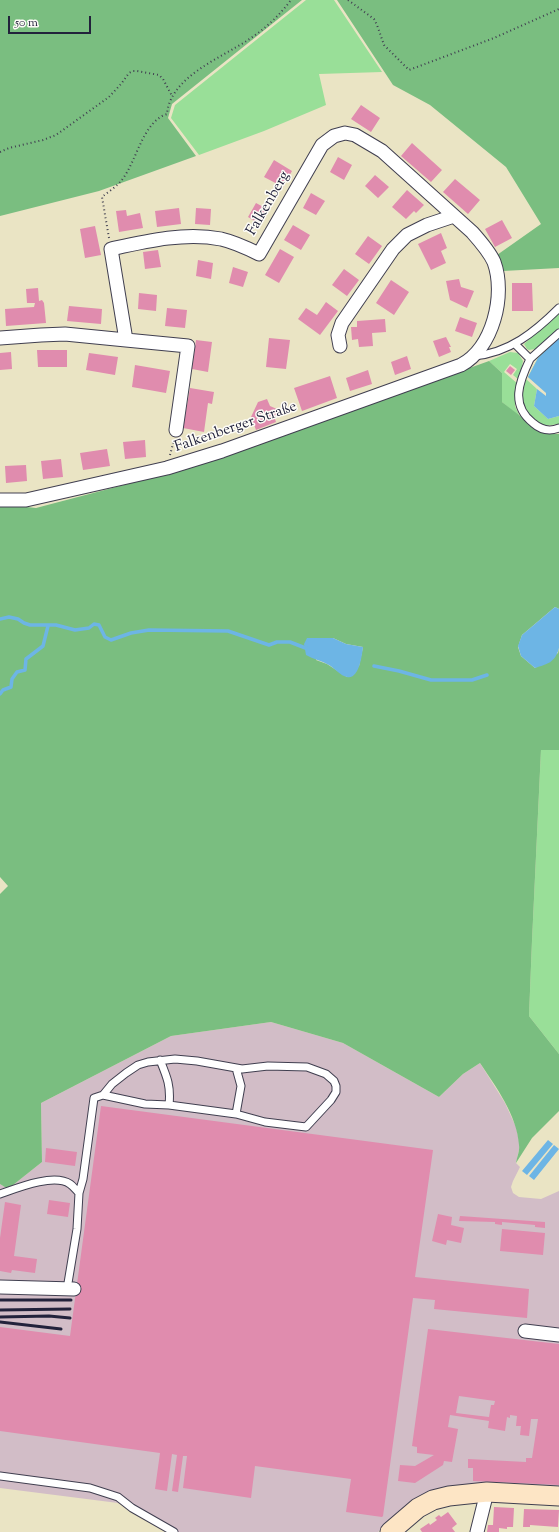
<!DOCTYPE html>
<meta charset="utf-8">
<style>
body{margin:0}
#map{position:relative;width:559px;height:1532px;overflow:hidden;background:#eae4c4;font-family:"Sorts Mill Goudy",serif}
canvas{display:block}
.scale{position:absolute;left:8px;top:16px;width:83px;height:18px;box-sizing:border-box;border:2px solid #22223b;border-top:0;padding-left:5px;font-size:12px;line-height:14px;white-space:nowrap;color:#22223b;-webkit-text-stroke:3px #fdfcf7;paint-order:stroke}
</style>
<div id="map">
<canvas width="559" height="1532"></canvas>
<div class="scale">50 m</div>
</div>
<script>
const c = document.querySelector('canvas').getContext('2d');
c.lineJoin = 'round';
function fill(path, color) {
  c.fillStyle = color;
  c.fill(path, 'evenodd');
}
function trace(path, color, width, dash) {
  c.strokeStyle = color;
  c.lineWidth = width;
  c.lineCap = dash ? 'butt' : 'round';
  c.setLineDash(dash || []);
  c.stroke(path);
}
function write(font, color, halo, rows, align = 'center') {
  c.font = font + ' "Sorts Mill Goudy",serif';
  c.lineWidth = 3;
  c.setLineDash([]);
  c.textBaseline = 'middle';
  c.strokeStyle = halo;
  c.fillStyle = color;
  for (const [text, x, y, turn = 0] of rows) {
    c.save();
    c.translate(x, y);
    c.rotate((+turn || 0) * Math.PI / 180);
    c.textAlign = isNaN(turn) ? turn : align;
    if (halo) c.strokeText(text, 0, 0);
    c.fillText(text, 0, 0);
    c.restore();
  }
}
const industrial = new Path2D(`
 M271 1022 343 1043 439 1097 463 1074 480 1063 505 1103 516 1127 520 1145 516 1163 520 1167 513 1181 511 1187 513 1193 519 1197 541 1199 559 1191V1490L460 1485 439 1489 423 1495 404 1507 378 1532H169L118 1503 0 1488V1184L8 1189 42 1162 41 1103 171 1036Z`);
const green = new Path2D(`
 M306 0H334L382 72 319 74 326 105 264 131 199 155 171 118 175 105Z
 M559 313V408L547 397 546 392 528 377 538 358 548 347 529 350 527 349 524 344Z
 M510 352 518 353 523 361 519 380 513 375 517 369 510 364 504 372 518 384 515 406 520 417 502 402V373L489 361Z
 M526 379 537 389 534 406 548 419 559 416V424L544 426C523 413 519 403 526 379Z
 M541 750H559V1054L529 1016 532 941Z`);
const forest = new Path2D(`
 M0 0H302L172 104 168 118 196 156 99 191 0 216Z
 M337 0H559V268L503 271 497 255 541 224 506 167 430 105 393 85Z
 M489 361 502 373V402L541 432 547 434H559V609L555 607 522 635 518 647 521 656 535 668 558 653 559 648V750H541L532 941 529 1016 559 1054V1111L532 1138 516 1163C517 1157 520 1150 519 1145 517 1115 496 1087 480 1063L463 1074 439 1097 343 1043 271 1022 171 1036 41 1103 42 1162 8 1189 0 1184V894L8 886 0 877V504L36 508 177 471 342 414ZM322 638H333L346 644 363 647 359 666 347 677 327 664 316 660Z`);
const water = new Path2D(`
 M559 338V416L548 419 534 406 537 389 546 396V393L528 377 538 358Z
 M555 607 559 609V648C555 663 547 664 535 668L521 656 518 646 522 635Z
 M307 638H333L346 644 363 647C362 655 359 680 347 677 341 676 334 668 329 665 322 661 313 659 306 655L304 644Z
 M548 1140 553 1144 527 1175 522 1171Z
 M554 1145 559 1149 534 1180 529 1176Z`);
const stream = new Path2D(`
 M0 619 9 617 18 619 24 623 30 625H56L75 630 89 628 94 624 99 625 105 637 111 640 131 633 149 630 228 631 269 645 277 642H290L308 649
 M374 666 399 671 431 680H472L487 675
 M0 694 3 690 11 687 12 679 17 672 25 670 26 659 43 646 48 626`);
const building = new Path2D(`
 M361 105 380 118 371 132 351 119Z
 M412 143 442 170 431 182 401 156Z
 M338 157 352 165 344 180 330 172Z
 M274 160 292 171 283 187 264 177Z
 M375 175 389 187 378 198 365 186Z
 M455 179 480 200 468 214 443 192Z
 M407 190 424 205 416 213 414 211 406 219 392 207Z
 M311 193 325 201 316 215 303 208Z
 M256 203 269 210 261 225 248 217Z
 M179 208 181 224 157 227 155 211Z
 M196 208 211 209 210 225 195 224Z
 M126 210 127 216 140 213 143 228 119 232 116 211Z
 M502 220 512 238 495 247 485 229Z
 M293 225 310 235 301 250 284 240Z
 M95 226 101 255 85 258 80 229Z
 M441 233 447 248 441 251 446 263 431 270 418 244Z
 M368 236 382 246 369 264 355 254Z
 M280 249 294 257 279 283 265 275Z
 M158 250 161 267 145 269 143 252Z
 M198 260 213 263 211 279 196 276Z
 M233 267 248 272 243 287 229 283Z
 M344 269 359 280 347 296 332 285Z
 M459 279 461 287 474 291 467 308 450 300 446 281Z
 M391 280 409 292 394 315 376 303Z
 M512 283H532L533 311H512Z
 M38 288 39 301 42 300 44 303 46 323 6 326 5 309 34 307 35 303H27L26 289Z
 M139 293 157 295 156 311 138 309Z
 M326 302 338 311 320 335 298 319 306 308 317 315Z
 M69 306 102 309 101 324 67 321Z
 M167 308 187 310 185 328 165 326Z
 M460 317 477 323 472 337 455 331Z
 M385 319 386 332 372 333 373 346 359 347 358 339 352 340 351 327H357V321Z
 M446 337 451 347H449L451 352 439 357 433 341Z
 M269 338 290 340 286 369 266 367Z
 M196 340 212 342 208 372 192 369Z
 M37 350H67V367H38Z
 M11 352 12 369 0 370V353Z
 M89 353 118 357 115 375 86 370Z
 M407 356 411 369 395 375 391 362Z
 M135 365 170 371 166 393 132 387Z
 M510 366 515 370 511 375 506 371Z
 M368 370 372 384 350 391 346 378Z
 M330 376 337 398 302 411 294 388Z
 M190 388 214 392 212 404 208 403 204 432 183 428Z
 M267 399 270 406 279 410 275 419 276 422 256 430 251 417 258 402Z
 M145 440 146 457 125 459 123 442Z
 M107 449 110 466 83 470 80 453Z
 M61 459 63 477 43 479 41 461Z
 M26 465 27 481 6 483 5 466Z
 M101 1106 433 1150 415 1277 529 1289 527 1318 434 1309 435 1300 413 1298 383 1516 382 1517 346 1512 351 1479 255 1466 251 1498 183 1488 187 1456H183L178 1492 172 1491 177 1455 172 1454 167 1491 155 1489 160 1453 0 1431V1327L70 1336Z
 M46 1148 77 1152 75 1166 45 1162Z
 M49 1200 70 1203 68 1217 47 1214Z
 M5 1202 21 1205 14 1256 37 1259 35 1273 12 1270 11 1273 0 1271V1238Z
 M438 1214 452 1217 451 1225 464 1228 461 1243 447 1240 446 1245 432 1241Z
 M460 1216 545 1222V1228L535 1227V1225L502 1222V1225L495 1224V1222L459 1221Z
 M502 1229 545 1233 543 1255 500 1251Z
 M428 1329 559 1344V1485L473 1481V1468H468V1459L526 1462V1458H532L538 1419H531L529 1436 520 1435 521 1426H516L517 1416 510 1415V1418L507 1417 505 1431 488 1428 489 1421 450 1415 448 1427 458 1429 452 1462 444 1461 443 1465 415 1483 398 1481 400 1465 415 1466 434 1455 417 1453V1447L412 1446ZM459 1396 495 1401 494 1405H491L489 1417 456 1413Z
 M494 1507 514 1508 513 1527H507V1529L499 1528V1532H487L488 1525H493Z
 M524 1509 559 1510 558 1527 530 1525V1527H523Z
 M448 1512 457 1524 452 1528 455 1532H422L420 1529 429 1523 430 1525 437 1520 435 1518 439 1515 441 1517Z`);
const path = new Path2D(`
 M348 0 374 19 377 25 384 45 409 70 494 38 559 9
 M0 152 9 148 43 140 56 135 109 97 121 84 129 73 133 71H137L159 75 163 79 172 96
 M109 238 102 197C108 192 116 187 121 181 137 162 142 122 167 114 170 77 221 58 248 40 265 29 279 16 291 0
 M170 455 174 440`);
const service = new Path2D(`
 M515 344 530 359 559 333
 M474 356C509 353 535 332 559 308
 M530 359C519 382 510 405 533 423 541 430 549 432 559 428
 M160 1060C167 1077 171 1086 169 1105
 M236 1068 241 1086 236 1114
 M79 1193 83 1179 94 1098 103 1095 145 1104 169 1105 236 1114 265 1122 306 1127 331 1100 336 1092V1086L334 1081 326 1074 307 1067 268 1066 242 1069 197 1061 175 1059 148 1062 138 1065 126 1073 112 1084 103 1095
 M0 1194C17 1188 54 1173 70 1184 73 1186 76 1190 79 1193L77 1229 67 1289
 M0 1476 90 1488 118 1497 132 1508 174 1532`);
const minor = new Path2D(`
 M0 338 41 335 65 334 126 340 111 249C147 241 185 232 221 239 234 242 247 248 259 254L322 145 334 136 345 133 355 135 382 151 472 232C480 241 489 251 494 262 506 295 493 348 461 365L222 451 167 468 26 500H0
 M126 340 188 346 176 430
 M340 346 338 335 342 323 393 249 407 235 427 225 454 216
 M0 1287 74 1289
 M525 1331 559 1335
 M477 1532 487 1492`);
const secondary = new Path2D(`
 M390 1532 418 1508 433 1500 449 1496 487 1492 559 1496`);
const rail = new Path2D(`
 M0 1300H71
 M0 1310 70 1309
 M0 1317 49 1316 70 1318
 M0 1322 61 1329`);
const streetNames = [
 ["Falkenberg",269,204,-60],
 ["Falkenberger Straße",236,428,-19]
];
fill(industrial, '#d2bdc7');
fill(green, '#99df98');
fill(forest, '#7abe80');
fill(water, '#6db5e5');
trace(stream, '#6db5e5', 3.5);
fill(building, '#e08cae');
trace(service, '#403f50', 9);
trace(minor, '#403f50', 15);
trace(secondary, '#403f50', 21);
trace(path, '#403f50', 2, [1, 3]);
trace(service, '#fff', 7);
trace(minor, '#fff', 13);
trace(secondary, '#fde5c5', 19);
trace(rail, '#22223b', 3);
write('15px', '#22223b', '#fdfcf7', streetNames);
</script>
